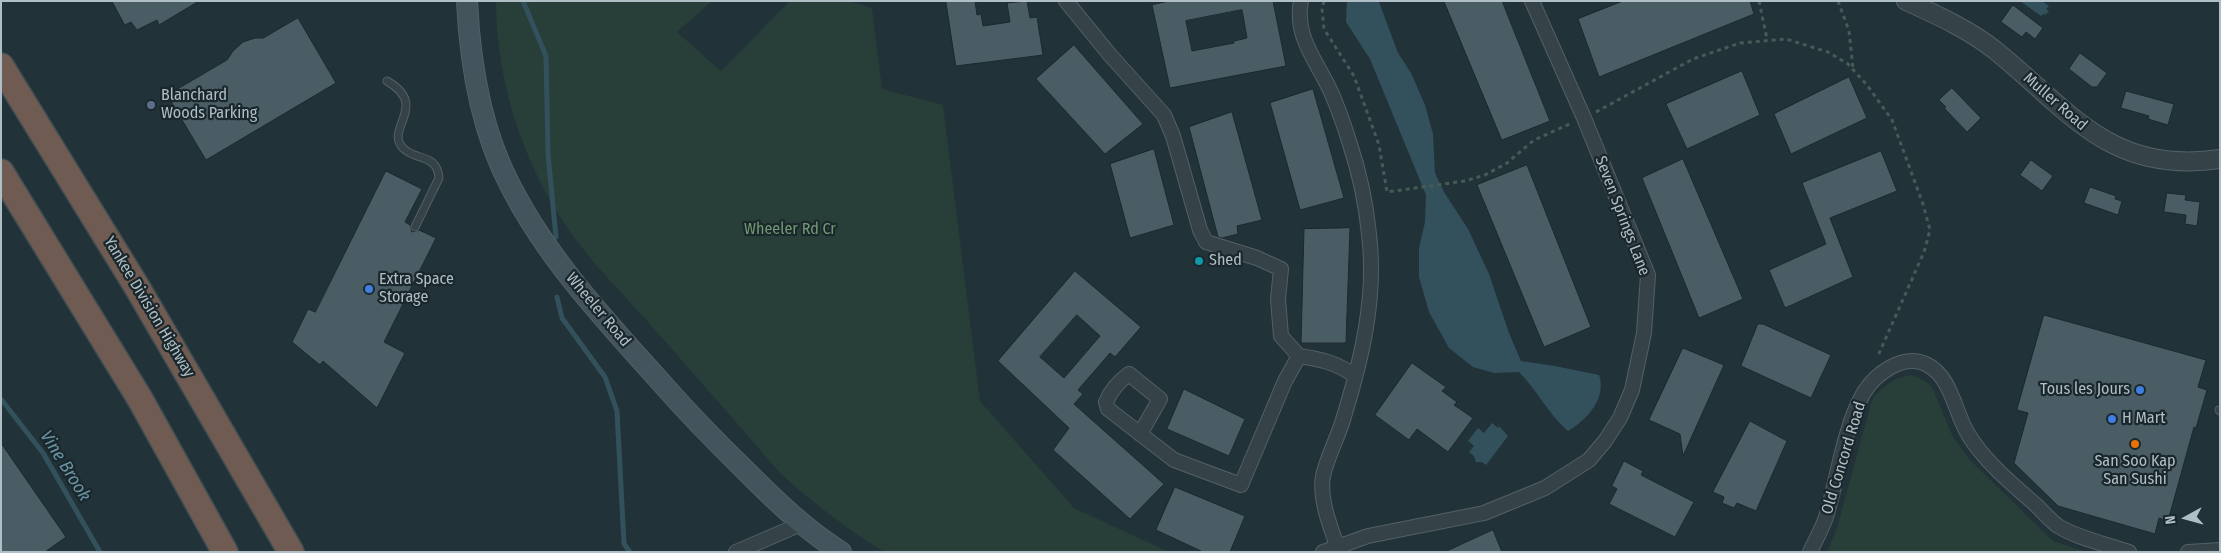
<!DOCTYPE html>
<style>
body{margin:0}
#map{position:relative;width:2221px;height:553px;overflow:hidden;background:#213238;font-family:"Fira Sans Condensed",sans-serif}
canvas{display:block}
.frame{position:absolute;inset:0;border:2px solid #b0bfc5;pointer-events:none}
.north{position:absolute;left:2161px;top:493px;width:50px;height:50px;-webkit-text-stroke:4px #1a282d;paint-order:stroke;rotate:263deg;font-size:14px;font-weight:700;line-height:20px;text-align:center;color:#b0bfc5}
.north::after{content:'';display:block;margin:auto;width:18px;height:22px;background:#b0bfc5;clip-path:polygon(50% 0,100% 100%,50% 72%,0 100%)}
</style>
<div id="map">
<canvas width="2221" height="553"></canvas>
<div class="frame"></div>
<div class="north">N</div>
</div>
<script>
const c = document.querySelector('canvas').getContext('2d');
c.lineJoin = 'round';
function fill(path, color) {
  c.fillStyle = color;
  c.fill(path, 'evenodd');
}
function trace(path, color, width, dash) {
  c.strokeStyle = color;
  c.lineWidth = width;
  c.lineCap = dash ? 'butt' : 'round';
  c.setLineDash(dash || []);
  c.stroke(path);
}
function write(font, color, halo, rows, align = 'center') {
  c.font = font + ' "Fira Sans Condensed",sans-serif';
  c.lineWidth = 4.5;
  c.setLineDash([]);
  c.textBaseline = 'middle';
  c.strokeStyle = halo;
  c.fillStyle = color;
  for (const [text, x, y, turn = 0] of rows) {
    c.save();
    c.translate(x, y);
    c.rotate((+turn || 0) * Math.PI / 180);
    c.textAlign = isNaN(turn) ? turn : align;
    if (halo) c.strokeText(text, 0, 0);
    c.fillText(text, 0, 0);
    c.restore();
  }
}
const green = new Path2D(`
 M496 1H712L677 32 721 71 790 1H848L872 8 882 89 943 105 980 401 1074 508 1169 552H884C847 529 813 503 781 474 737 423 693 373 649 323 625 296 598 270 577 241 526 173 496 86 496 1Z
 M1911 375 1925 381 1932 387 1953 437 1969 459 2053 541 2086 552H1827L1837 528 1872 400C1881 387 1894 377 1911 375Z`);
const water = new Path2D(`
 M1347 1 1379 2 1398 53 1411 73 1425 105 1433 134 1435 173 1444 192 1468 229 1489 274 1509 333 1521 361 1555 366 1599 375C1607 398 1587 420 1568 431 1548 414 1537 390 1519 372L1494 373 1473 367 1449 348 1429 312 1419 277V248L1425 222 1426 195 1370 59 1346 22Z
 M2020 1H2042L2049 6 2046 9 2049 11 2045 15 2043 14 2041 16Z
 M1492 423 1498 428 1499 426 1508 436 1486 465 1482 462H1476L1474 456 1469 452 1474 446 1468 441 1478 428 1484 433Z`);
const stream = new Path2D(`
 M523 1 546 56 548 154 556 237
 M557 297 562 318 605 377 617 411 624 544 630 552
 M1 399 43 453 100 552`);
const building = new Path2D(`
 M112 1H199L159 25 157 20 137 30 131 22 125 25Z
 M946 1H975L977 15 981 14 983 26 1010 22 1007 3 1027 1 1030 18 1037 17 1043 55 956 66Z
 M1170 1H1273L1286 66 1170 88 1152 5ZM1242 10 1247 38 1234 41V43L1192 51 1186 21Z
 M1444 1H1502L1550 121 1502 140Z
 M1623 1H1750L1754 14 1599 77 1578 19Z
 M2013 5 2043 28 2035 39 2026 32 2022 37 2001 22Z
 M298 18 336 83 206 160 167 95 227 60 233 51 243 42 255 38H263Z
 M1074 45 1143 124 1105 154 1036 79Z
 M2080 53 2107 73 2097 87H2092L2069 69Z
 M1742 71 1760 115 1687 149 1666 104Z
 M1849 77 1867 118 1791 154 1774 114Z
 M1952 88 1981 118 1967 132 1944 108 1946 107 1939 100Z
 M1313 89 1344 198 1300 210 1270 103Z
 M2126 91 2174 104 2168 125 2148 119 2149 116 2121 108Z
 M1232 112 1262 220 1237 226 1238 234 1222 238 1218 237 1189 127Z
 M1154 149 1174 225 1130 238 1110 164Z
 M1881 151 1897 191 1830 218 1853 277 1785 308 1769 270 1826 244 1802 183Z
 M1683 159 1743 299 1699 318 1642 178Z
 M2031 160 2053 176 2042 191 2020 175Z
 M1527 165 1591 327 1544 347 1477 185Z
 M386 171 422 189 405 222 410 225 412 232 419 230 436 238 384 342 405 353 377 408 323 361 320 365 292 342 308 309 315 312Z
 M2090 187 2116 196 2115 199 2122 201 2118 215 2084 203Z
 M2167 193 2186 195 2185 200 2200 202 2197 226 2185 224 2186 215 2164 212Z
 M1350 228 1346 343H1301L1304 229Z
 M1075 271 1141 327 1115 357 1110 353 1078 390 1083 394 1074 404 1164 484 1130 519 1053 450 1069 428 998 361ZM1077 315 1100 336 1064 378 1040 357Z
 M2044 315 2206 360 2198 387 2207 390 2196 428 2194 427 2168 521 2159 518 2155 534 2058 506 2014 463 2028 413 2017 410Z
 M1758 324H1763L1831 355 1811 398 1741 366Z
 M1683 348 1724 365 1683 456 1680 434 1649 420Z
 M1412 363 1446 387 1442 391 1457 402 1454 405 1473 418 1448 452 1417 429 1409 440 1375 415Z
 M1184 389 1245 419 1229 456 1167 429Z
 M1750 421 1787 441 1756 511 1737 503 1734 508 1722 503 1724 497 1713 492Z
 M1 443 66 537 45 552H1Z
 M1624 461 1643 471 1641 475 1694 502 1675 537 1609 504 1617 489 1612 486Z
 M1175 487 1245 516 1230 552H1203L1156 530Z
 M1493 530 1502 552H1445Z`);
const path = new Path2D(`
 M1324 1 1322 9 1324 29 1354 76 1379 145 1387 192 1465 181 1485 175 1507 163 1534 140 1572 123
 M1759 1 1767 39
 M1838 1 1849 31 1853 68
 M1596 112 1693 59 1740 43 1786 39 1828 52 1848 64 1867 85 1892 120 1923 204 1930 230 1924 252 1877 358`);
const service = new Path2D(`
 M387 81C430 106 384 129 403 148 415 161 437 153 439 178L415 227
 M2219 410 2220 411`);
const minor = new Path2D(`
 M1066 1 1110 55 1164 115 1173 136 1200 230 1206 242 1257 258 1281 269 1278 299 1281 336 1299 356
 M1301 1C1294 37 1317 61 1331 92 1338 108 1344 125 1349 141 1359 171 1366 203 1369 234 1377 298 1361 362 1342 423 1336 441 1327 458 1323 476 1319 499 1330 525 1337 546
 M1140 434 1160 399 1129 374C1118 382 1111 390 1106 402L1108 409 1174 460 1241 485 1285 381 1299 356C1321 359 1337 363 1355 376
 M736 552 801 524
 M1323 552 1368 536 1484 513 1545 488 1589 460 1605 441 1620 418 1632 390 1644 333 1648 275 1584 118 1532 1
 M1810 552C1815 541 1822 529 1826 517 1838 478 1843 430 1863 394 1874 375 1902 353 1926 364 1952 377 1954 411 1968 434 1985 462 2012 484 2036 505 2043 512 2050 520 2058 526 2079 539 2107 544 2129 552
 M2188 552 2220 550`);
const tertiary = new Path2D(`
 M1906 1C1937 15 1970 30 1996 51 2071 112 2111 175 2220 159`);
const secondary = new Path2D(`
 M467 1C470 64 481 131 511 187 548 259 604 319 658 379 687 412 717 443 749 474 778 503 806 530 841 552`);
const motorway = new Path2D(`
 M1 66 137 287 291 552
 M1 172 140 399 225 552`);
const markers = [
 [151,105,5,"#5c6f8a"],
 [1199,261,5,"#0f9aa8"],
 [369,289,5,"#3f7fe0"],
 [2140,390,5,"#3f7fe0"],
 [2112,419,5,"#3f7fe0"],
 [2135,444,5,"#e8710a"]
];
const poiNames = [
 ["Blanchard",161,96],
 ["Woods Parking",161,114],
 ["Shed",1209,261],
 ["Extra Space",379,280],
 ["Storage",379,298],
 ["Tous les Jours",2130,390,"right"],
 ["H Mart",2122,419],
 ["San Soo Kap",2135,462,"center"],
 ["San Sushi",2135,480,"center"]
];
const streetNames = [
 ["Muller Road",2055,102,41],
 ["Seven Springs Lane",1622,216,69],
 ["Yankee Division Highway",149,307,59],
 ["Wheeler Road",598,310,50],
 ["Old Concord Road",1844,458,-73]
];
const parkNames = [
 ["Wheeler Rd Cr",790,230]
];
const waterNames = [
 ["Vine Brook",65,466,58]
];
fill(green, '#273f38');
fill(water, '#33515d');
trace(stream, '#33515d', 5);
fill(building, '#4a5d64');
trace(building, '#1c2a2f', 1);
trace(service, '#536166', 9);
trace(minor, '#536166', 16);
trace(tertiary, '#536166', 20);
trace(secondary, '#536166', 22);
trace(motorway, '#404e53', 28);
trace(path, '#455b57', 3, [4, 4]);
trace(service, '#354349', 7);
trace(minor, '#354349', 14);
trace(tertiary, '#354349', 18);
trace(secondary, '#43545c', 20);
trace(motorway, '#6f5b52', 25);
for (const [x, y, r, color] of markers) {
  const dot = new Path2D();
  dot.arc(x, y, r, 0, 2 * Math.PI);
  c.fillStyle = color;
  c.fill(dot);
  trace(dot, '#1a282d', 2);
}
write('16px', '#b0bfc5', '#1a282d', poiNames, 'left');
write('16px', '#b0bfc5', '#1a282d', streetNames);
write('16px', '#729a70', '#1a282d', parkNames);
write('italic 18px', '#6994a4', '#1a282d', waterNames);
</script>
